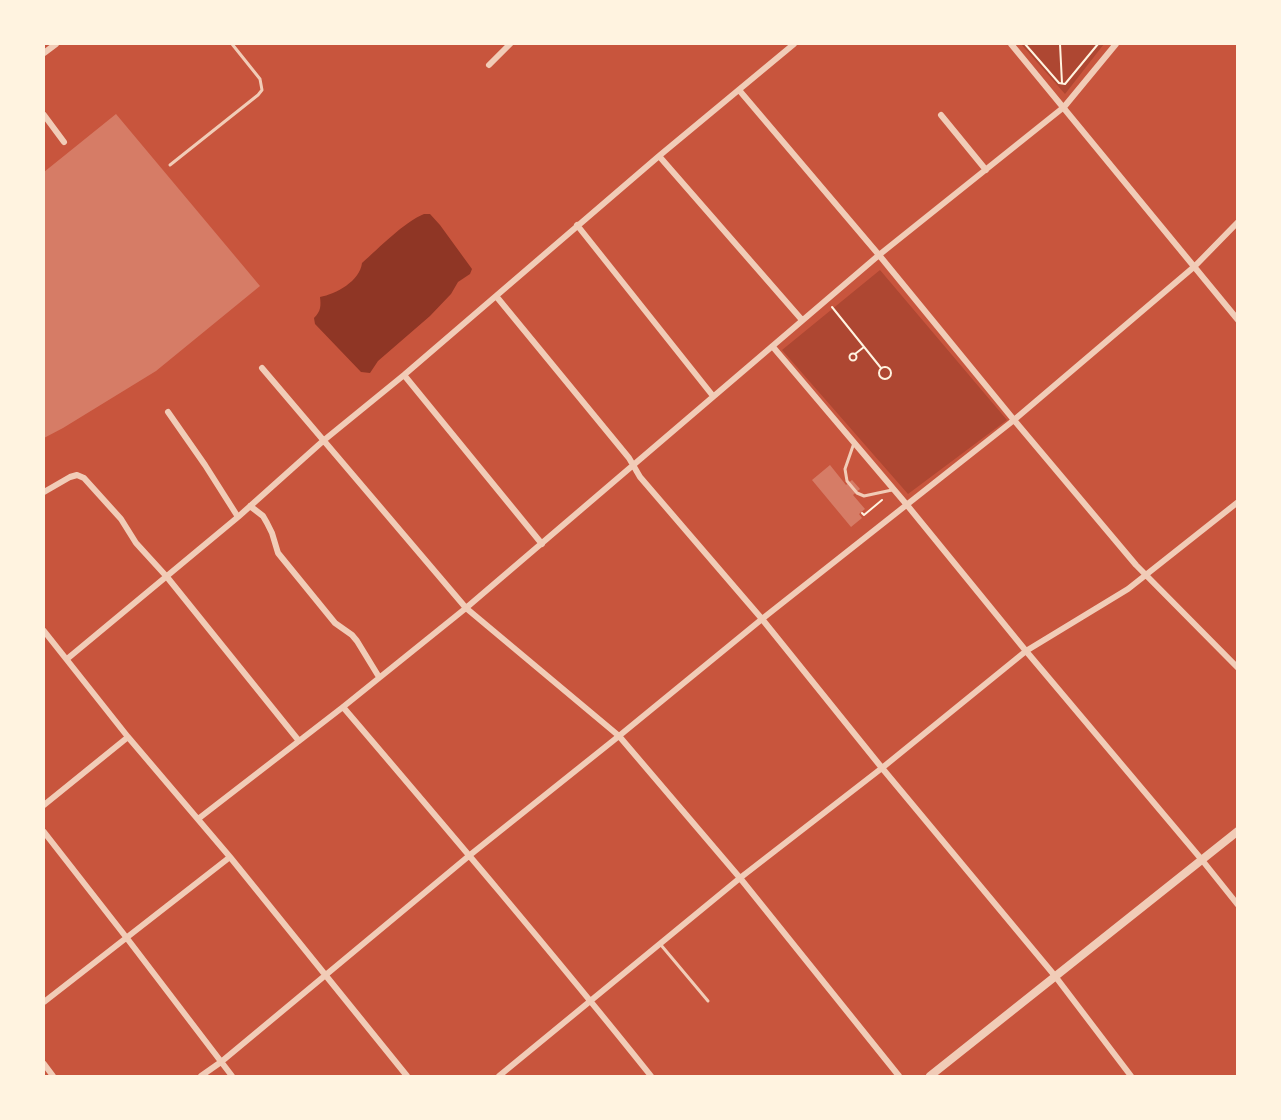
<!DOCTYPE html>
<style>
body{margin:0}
#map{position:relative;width:1281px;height:1120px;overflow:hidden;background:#c8553d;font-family:Commissioner,sans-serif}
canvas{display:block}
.frame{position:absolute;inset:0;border:45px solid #fff3e0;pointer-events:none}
</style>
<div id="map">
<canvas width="1281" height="1120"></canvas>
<div class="frame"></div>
</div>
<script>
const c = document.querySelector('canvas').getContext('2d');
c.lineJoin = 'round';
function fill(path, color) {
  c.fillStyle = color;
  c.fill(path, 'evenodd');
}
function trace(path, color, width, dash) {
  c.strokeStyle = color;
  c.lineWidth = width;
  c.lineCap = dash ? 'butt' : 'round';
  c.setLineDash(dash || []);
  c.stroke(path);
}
const green = new Path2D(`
 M1021 44H1104L1065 94Z
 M880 270 1007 420 908 494 782 350Z`);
const water = new Path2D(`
 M424 214H430L440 225 472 269 470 274 458 282 451 294 430 316 378 361 370 373 361 372 315 324 314 318C321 311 321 306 320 297 336 294 360 281 362 263 379 248 404 222 424 214Z`);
const building = new Path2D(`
 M116 114 260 286 156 371 63 428 44 438V172Z
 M830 465 846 485 852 480 860 489 853 495 865 509 859 514 862 518 851 527 812 480Z`);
const path = new Path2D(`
 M1025 44 1059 83 1065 84 1098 44
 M1060 44 1062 83
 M832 307 881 368
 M849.5 357a3.5 3.5 0 1 1 7 0a3.5 3.5 0 1 1-7 0Z
 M855 354 864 347
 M879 373a6 6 0 1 1 12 0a6 6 0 1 1-12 0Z
 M862 513 864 515 882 500`);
const service = new Path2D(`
 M170 165 258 95 262 90 260 79 232 44
 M854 443 845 469 847 481 857 493 864 496 892 490
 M661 945 708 1001`);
const minor = new Path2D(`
 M1011 44 1238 320
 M44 53 56 44
 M489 65 510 44
 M739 90 879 255 1014 420 1136 565 1238 668
 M44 115 64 142
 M941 115 986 170
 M659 156 802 320
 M577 225 713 396
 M496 296 629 458 640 477 762 619 882 768 1055 976 1131 1076
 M773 347 907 505 1026 651 1202 860 1238 905
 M262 368 466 608 619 736 740 878 899 1076
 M404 375 542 544
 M168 412 205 465 238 517
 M44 492 70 477 77 475 84 478 121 519 136 543 167 577 299 741
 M250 506 263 516 267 523 272 533 278 553 335 623 352 635 357 641 379 677
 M44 631 128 737 230 857 407 1076
 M67 659 238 517 323 441 404 375 659 156 794 44
 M343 707C447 829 551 951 651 1076
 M44 805 128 737
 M198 819 343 707 466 608 879 255 1064 107 1116 44
 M44 832 126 937 232 1076
 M44 1002 230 857
 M44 1064 53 1076
 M201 1076 221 1062 470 855 619 736 762 619 1014 420 1195 266 1238 222
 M499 1076 740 878 882 768 1026 651 1128 589 1238 502`);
const tertiary = new Path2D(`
 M930 1076 1238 831`);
fill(green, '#ae4732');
fill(water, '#8f3625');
fill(building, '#d67c66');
trace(path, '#fff3e0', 2);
trace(service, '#f1ccb7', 3);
trace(minor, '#f1ccb7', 6);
trace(tertiary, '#f1ccb7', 8);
</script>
